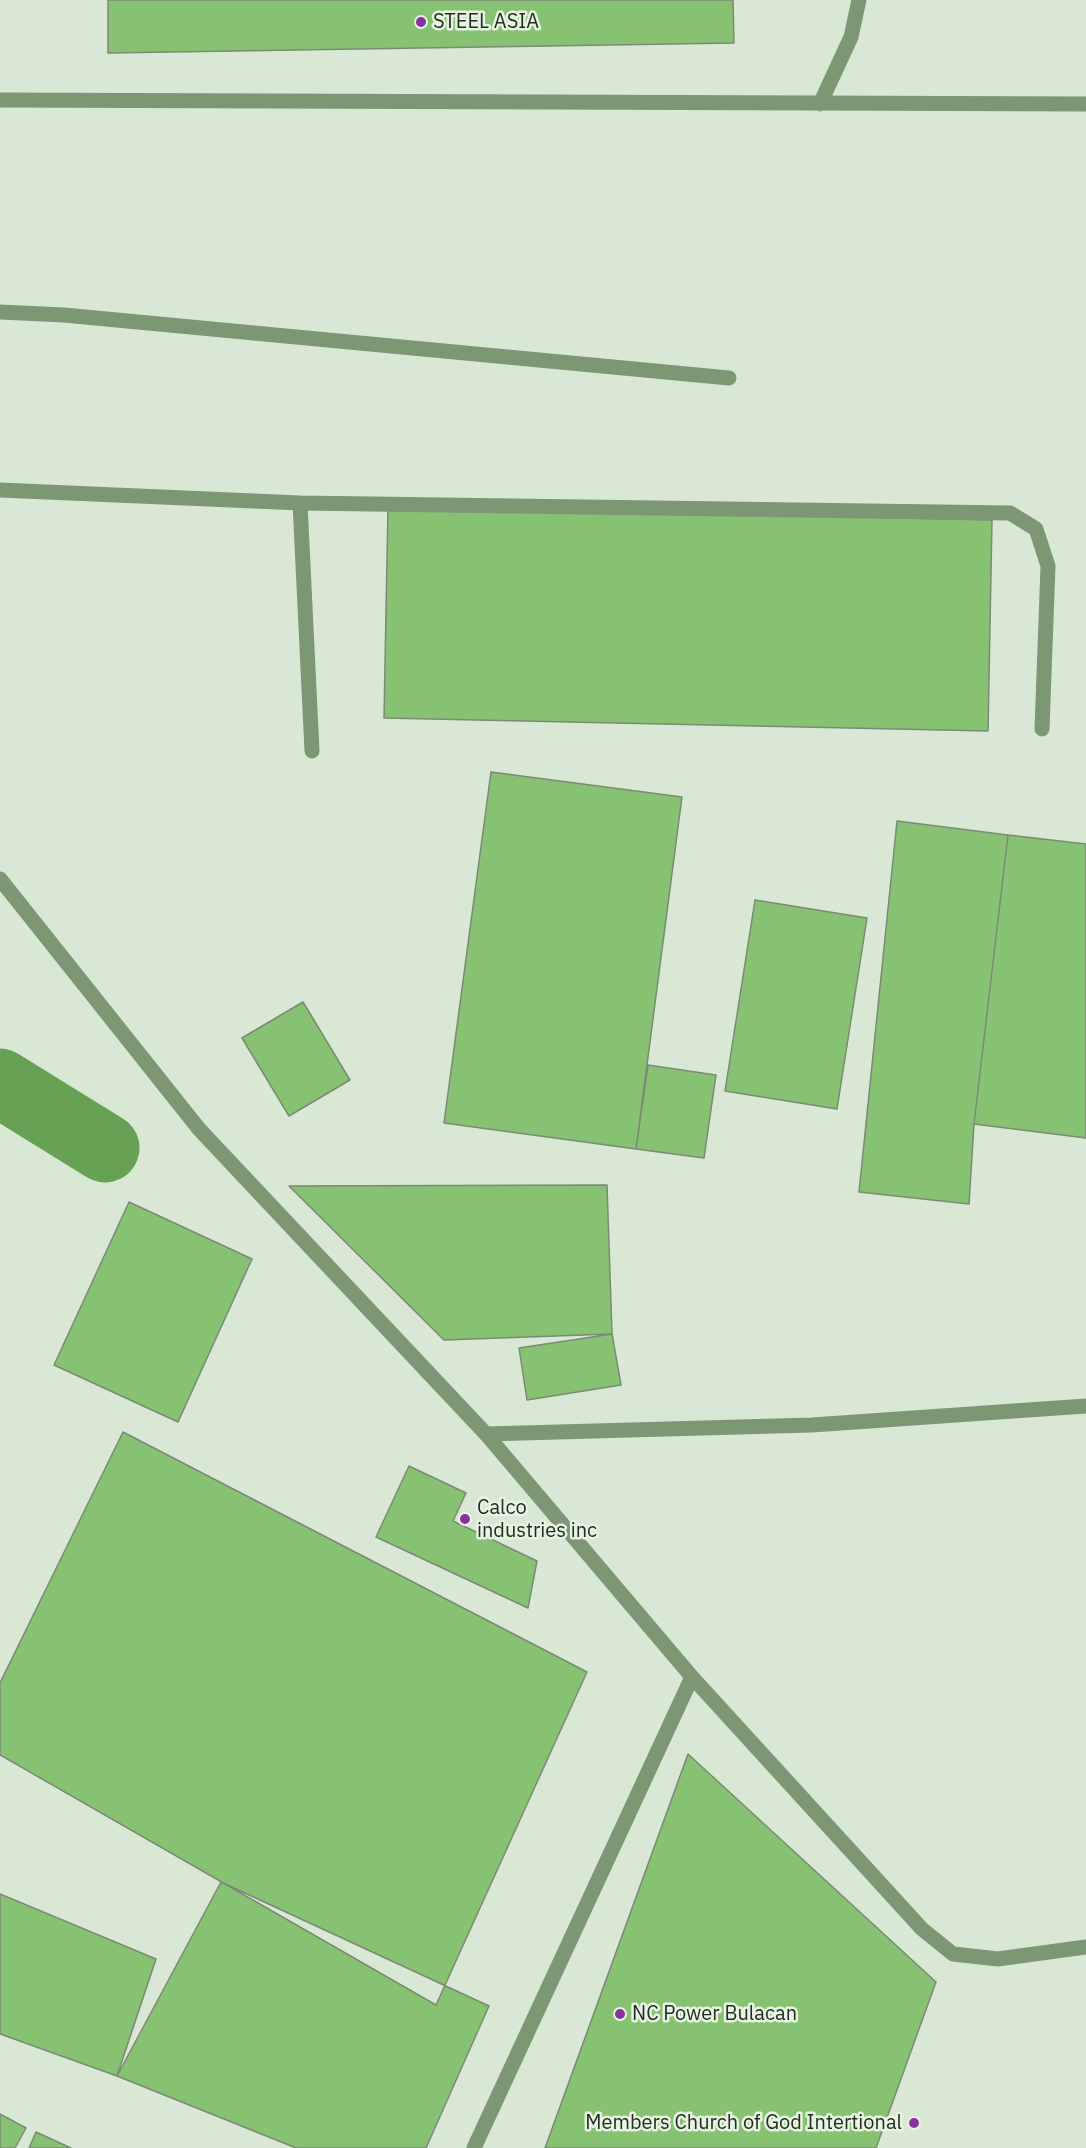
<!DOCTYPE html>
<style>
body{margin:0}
canvas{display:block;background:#d8e8d4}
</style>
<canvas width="1086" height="2148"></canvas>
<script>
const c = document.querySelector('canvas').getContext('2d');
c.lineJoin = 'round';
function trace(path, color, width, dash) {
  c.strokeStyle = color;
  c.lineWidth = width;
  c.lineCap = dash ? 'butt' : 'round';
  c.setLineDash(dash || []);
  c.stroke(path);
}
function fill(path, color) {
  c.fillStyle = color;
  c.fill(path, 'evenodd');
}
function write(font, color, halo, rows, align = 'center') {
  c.font = font + ' "IBM Plex Sans",sans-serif';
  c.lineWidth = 5;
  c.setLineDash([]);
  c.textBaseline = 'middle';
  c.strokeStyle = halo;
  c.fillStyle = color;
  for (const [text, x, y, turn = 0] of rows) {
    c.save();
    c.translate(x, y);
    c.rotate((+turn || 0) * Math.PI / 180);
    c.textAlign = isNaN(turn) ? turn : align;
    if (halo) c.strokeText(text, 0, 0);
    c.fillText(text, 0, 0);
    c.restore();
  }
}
const river = new Path2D(`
 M0 1083 105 1148`);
const building = new Path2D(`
 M108 0H733L734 43 108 53Z
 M388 507 992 520 988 731 384 718Z
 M491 772 682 797 636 1149 444 1123Z
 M897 821 1008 835 974 1124 969 1204 859 1192Z
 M1008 835 1086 844V1138L974 1124Z
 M755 900 867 918 837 1109 725 1091Z
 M303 1002 350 1080 289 1116 242 1038Z
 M648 1065 716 1075 704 1158 636 1149Z
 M607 1185 612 1334 444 1340 289 1186Z
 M129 1202 252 1259 178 1422 54 1365Z
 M612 1334 621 1385 527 1400 519 1348Z
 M123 1432 587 1672 436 2005 0 1755V1683Z
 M409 1466 466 1493 453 1521 537 1561 528 1608 376 1537Z
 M688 1754 936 1982 876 2148H545Z
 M221 1882 489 2006 426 2148H296L117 2076Z
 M0 1894 156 1959 117 2076 0 2034Z
 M0 2114 26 2128 15 2148H0Z
 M36 2132 71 2148H29Z`);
const service = new Path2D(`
 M0 100 1086 104
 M820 104 851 37 859 0
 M0 312 64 315 729 378
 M0 490 300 503 1010 513 1036 529 1048 566 1042 729
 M300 503 312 751
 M486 1434 812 1425 1086 1406`);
const minor = new Path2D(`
 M0 879 199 1129 486 1434 692 1677 922 1929 953 1954 998 1959 1086 1947
 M474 2148 692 1677`);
const markers = [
 [421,22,6,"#88329f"],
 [465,1519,6,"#88329f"],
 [620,2014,6,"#88329f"],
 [914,2123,6,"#88329f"]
];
const poiNames = [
 ["STEEL ASIA",433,22],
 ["Calco",477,1508],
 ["industries inc",477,1531],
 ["NC Power Bulacan",632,2014],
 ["Members Church of God Intertional",902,2123,"right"]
];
trace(river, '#67a153', 69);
fill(building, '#86c272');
trace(building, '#7c8977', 1.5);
trace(service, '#7d9775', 15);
trace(minor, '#7d9775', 15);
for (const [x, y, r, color] of markers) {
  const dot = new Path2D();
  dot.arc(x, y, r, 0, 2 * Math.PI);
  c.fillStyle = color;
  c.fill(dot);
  trace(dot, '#e5f5e1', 2);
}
write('20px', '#252b23', '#e5f5e1', poiNames, 'left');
</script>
